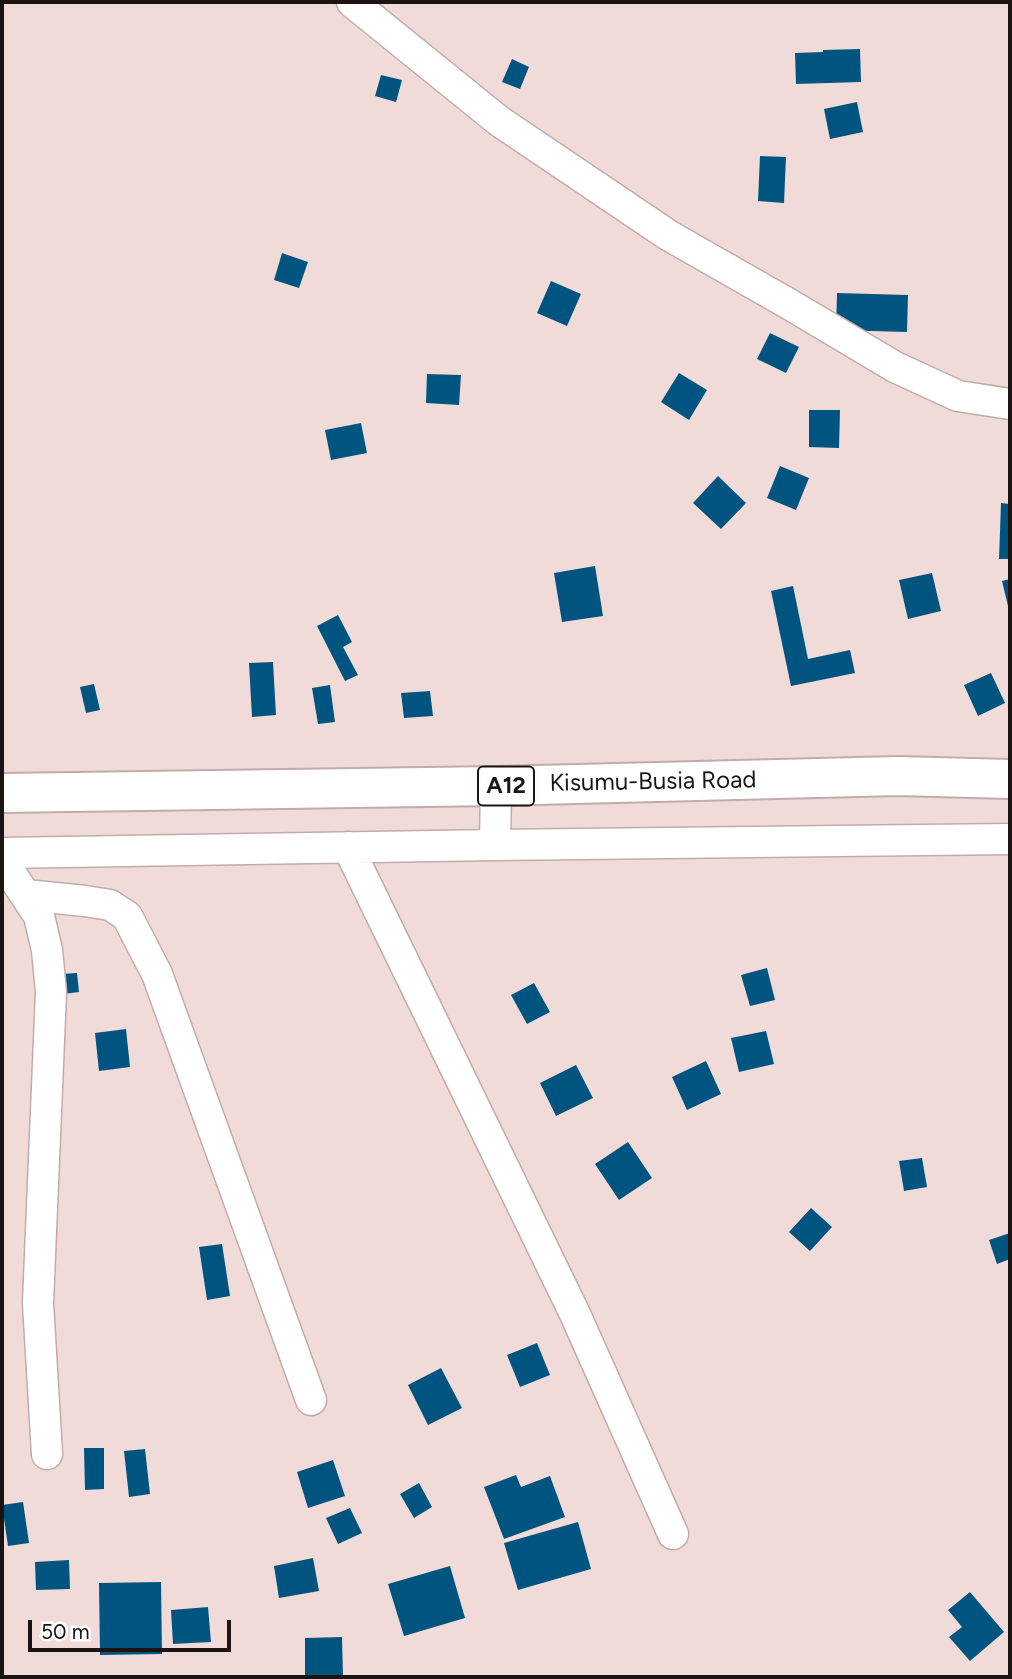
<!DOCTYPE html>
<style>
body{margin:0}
#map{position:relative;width:1012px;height:1679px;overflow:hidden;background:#f1dbd9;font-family:Figtree,sans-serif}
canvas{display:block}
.frame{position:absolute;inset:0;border:4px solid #1b1413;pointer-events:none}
.scale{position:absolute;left:28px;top:1620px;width:203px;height:32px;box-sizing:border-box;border:4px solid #1b1413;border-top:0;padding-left:9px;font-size:21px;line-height:24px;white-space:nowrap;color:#1b1413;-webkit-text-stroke:5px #fff;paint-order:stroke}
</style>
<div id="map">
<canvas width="1012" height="1679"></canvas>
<div class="frame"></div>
<div class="scale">50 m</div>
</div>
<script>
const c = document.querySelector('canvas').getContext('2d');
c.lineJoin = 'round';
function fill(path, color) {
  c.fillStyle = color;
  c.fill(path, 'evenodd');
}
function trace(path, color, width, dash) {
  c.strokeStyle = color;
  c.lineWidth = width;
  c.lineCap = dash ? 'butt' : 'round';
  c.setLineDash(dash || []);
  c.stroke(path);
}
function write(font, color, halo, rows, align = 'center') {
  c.font = font + ' Figtree,sans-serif';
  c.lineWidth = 7;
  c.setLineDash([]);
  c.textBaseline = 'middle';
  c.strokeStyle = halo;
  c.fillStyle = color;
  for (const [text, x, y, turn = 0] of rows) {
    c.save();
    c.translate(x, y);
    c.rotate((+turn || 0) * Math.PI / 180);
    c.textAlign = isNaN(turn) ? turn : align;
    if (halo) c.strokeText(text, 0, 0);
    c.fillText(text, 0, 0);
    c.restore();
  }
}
const building = new Path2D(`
 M860 49 861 82 796 84 795 53 823 52V50Z
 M512 59 529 67 520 89 502 82Z
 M381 75 402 80 396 102 375 96Z
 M857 102 863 132 830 139 824 109Z
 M760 156 786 157 784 203 758 201Z
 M282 253 308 262 299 288 274 280Z
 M551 281 581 294 567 326 537 313Z
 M837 293 908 295 907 332 836 330Z
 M770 333 799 347 786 373 757 359Z
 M679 373 707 390 689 420 661 402Z
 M427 374 461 375 459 405 426 403Z
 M809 410H840L839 448 809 447Z
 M361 423 367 453 331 460 325 430Z
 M780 466 809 478 796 510 767 498Z
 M718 476 746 503 721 529 693 503Z
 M1001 503 1010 504V559H999Z
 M595 566 603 616 562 622 554 573Z
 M932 573 941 611 908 619 899 580Z
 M1010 579V605L1008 606 1002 581Z
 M793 586 808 659 850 650 855 673 791 686 771 591Z
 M338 615 352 642 343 647 358 675 345 681 317 626Z
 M273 662 276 715 252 717 249 663Z
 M991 673 1005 703 978 716 964 685Z
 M94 684 100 710 86 713 80 687Z
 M330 685 335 722 318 724 312 688Z
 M430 691 433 716 404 718 401 693Z
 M767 968 775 1000 750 1006 741 975Z
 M77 973 79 992 63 994 61 974Z
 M534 983 550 1012 527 1024 511 995Z
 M126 1029 130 1067 99 1071 95 1033Z
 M766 1031 774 1064 739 1072 731 1038Z
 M706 1061 721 1094 687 1110 672 1077Z
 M576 1065 593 1098 556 1116 540 1083Z
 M628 1142 652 1178 619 1200 595 1164Z
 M922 1158 927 1187 904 1191 899 1161Z
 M811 1208 832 1227 810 1251 789 1232Z
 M1010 1233V1259L997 1264 989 1240Z
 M222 1244 230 1296 207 1300 199 1247Z
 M537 1343 550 1375 520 1387 507 1355Z
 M441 1368 462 1408 428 1425 408 1385Z
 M84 1448H104V1489L85 1490Z
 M145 1449 150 1494 129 1497 124 1451Z
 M333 1460 345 1496 308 1508 297 1472Z
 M516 1475 521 1487 550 1476 565 1517 504 1539 484 1487Z
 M419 1483 432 1507 414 1518 400 1494Z
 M23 1502 29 1543 8 1546 2 1505Z
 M350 1508 362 1533 338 1544 326 1518Z
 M578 1522 591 1569 518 1590 504 1543Z
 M313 1558 319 1591 279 1598 274 1566Z
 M69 1560 70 1589 36 1590 35 1562Z
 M450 1566 465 1618 404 1636 388 1584Z
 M161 1582 162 1654 100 1655 99 1583Z
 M970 1592 1004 1632 970 1661 949 1637 962 1627 948 1610Z
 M208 1607 211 1642 173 1644 171 1610Z
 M342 1637 343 1677H305V1638Z`);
const minor = new Path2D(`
 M352 2 499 121 668 235 789 304 895 367 958 396 1010 404
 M495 845 496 786
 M348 847 575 1314 673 1534
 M2 853 495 845 1010 839
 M2 860 39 916 47 950 51 992 38 1303 47 1454
 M26 895 85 901 110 905 127 916 157 974 311 1400`);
const highway = new Path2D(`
 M2 793 496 786 898 776 1010 779`);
const shields = [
 [506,786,56]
];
const shieldNames = [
 ["A12",506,786]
];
const streetNames = [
 ["Kisumu-Busia Road",653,782,-1]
];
fill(building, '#005580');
trace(minor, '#c0acaa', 33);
trace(highway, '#c0acaa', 42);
trace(minor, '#fff', 30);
trace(highway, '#fff', 38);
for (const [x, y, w] of shields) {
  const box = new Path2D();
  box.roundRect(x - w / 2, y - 19.5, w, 39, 5);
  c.fillStyle = '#fff';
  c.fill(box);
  trace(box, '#1b1413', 2);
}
write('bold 23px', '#1b1413', null, shieldNames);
write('24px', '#1b1413', '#fff', streetNames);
</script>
